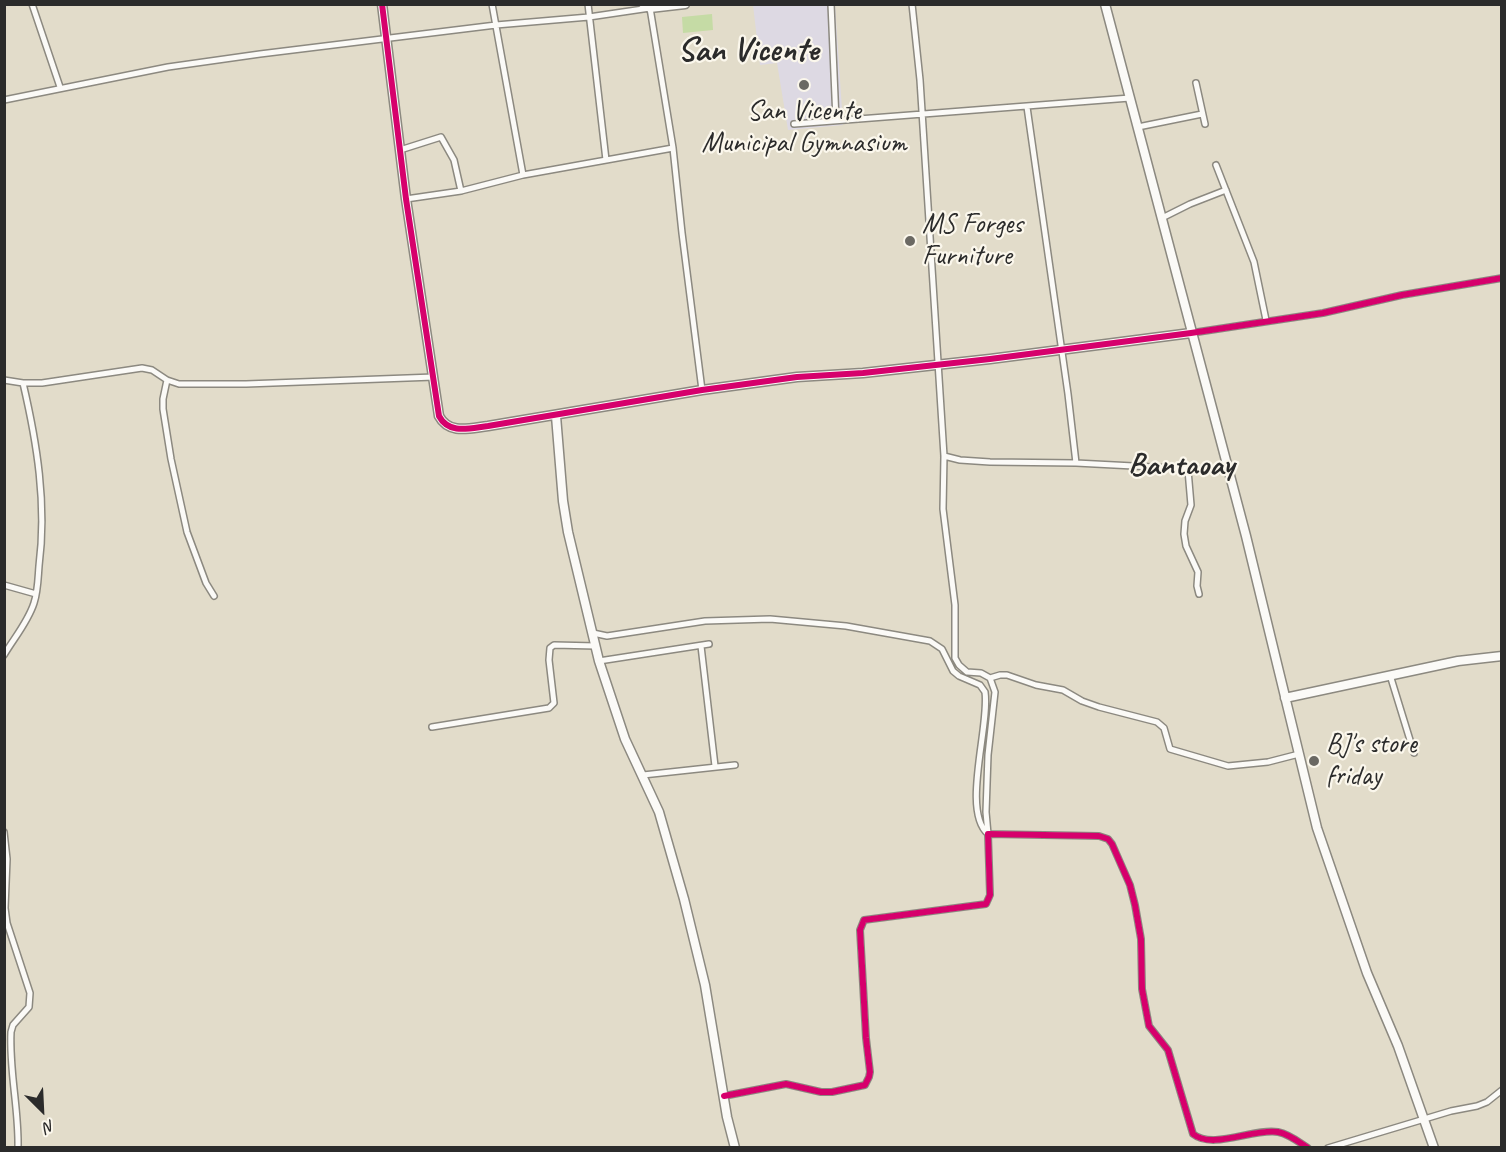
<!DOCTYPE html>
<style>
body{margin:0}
#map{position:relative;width:1506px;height:1152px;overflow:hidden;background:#e2dcca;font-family:Caveat,sans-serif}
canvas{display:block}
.frame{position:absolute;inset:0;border:6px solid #2b2b2b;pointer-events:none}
.north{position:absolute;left:12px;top:1080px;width:60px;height:60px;-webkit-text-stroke:4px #fbf7ec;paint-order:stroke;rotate:156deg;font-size:16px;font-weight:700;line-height:24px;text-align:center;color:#2b2b2b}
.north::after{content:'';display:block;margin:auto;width:21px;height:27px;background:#2b2b2b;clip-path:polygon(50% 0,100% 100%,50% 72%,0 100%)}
</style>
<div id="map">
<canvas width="1506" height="1152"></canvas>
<div class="frame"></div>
<div class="north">N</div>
</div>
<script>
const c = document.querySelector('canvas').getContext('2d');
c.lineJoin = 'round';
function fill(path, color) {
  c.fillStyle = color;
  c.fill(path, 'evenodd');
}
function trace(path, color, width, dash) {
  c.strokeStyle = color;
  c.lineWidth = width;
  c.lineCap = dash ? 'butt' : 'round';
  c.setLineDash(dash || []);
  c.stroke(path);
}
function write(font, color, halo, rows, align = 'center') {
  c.font = font + ' Caveat,sans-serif';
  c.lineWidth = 4.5;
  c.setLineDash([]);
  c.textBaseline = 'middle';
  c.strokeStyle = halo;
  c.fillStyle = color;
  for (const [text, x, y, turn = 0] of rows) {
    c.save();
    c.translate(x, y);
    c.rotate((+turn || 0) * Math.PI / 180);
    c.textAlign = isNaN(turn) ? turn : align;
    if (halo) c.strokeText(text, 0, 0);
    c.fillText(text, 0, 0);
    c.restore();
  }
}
const built = new Path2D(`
 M753 5H835L843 125 788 130 777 63 760 65Z`);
const green = new Path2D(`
 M712 14 713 30 683 33 682 17Z`);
const street = new Path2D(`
 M32 4 60 87
 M492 4 523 175
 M588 4 606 160
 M831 4 836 120
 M912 4 920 80 944 456 943 509 955 605V658L959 665 967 672 981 673 990 678 995 692 988 755 986 812 988 834
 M1196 83 1205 124
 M4 100 168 67 260 54 496 25 589 17 650 8 673 148 682 233 702 390
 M1027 107 1068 394 1076 463
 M794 124 1130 98
 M1138 127 1202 114
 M400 150 441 137 454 160 461 191
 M1216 165 1254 262 1266 320
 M406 199 461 191 523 175 673 148
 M1162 218 1190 204 1226 190
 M1191 333 1323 313 1402 295 1502 278
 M4 380 23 383H42L142 368 152 370 167 380 179 384H246L434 377
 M167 380 163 399V409L171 459 187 532 206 583 214 596
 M944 456 960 460 990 462 1076 463 1229 471
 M1188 470 1191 505 1185 521 1184 534 1186 546 1198 572 1197 586 1199 594
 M4 585 36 594
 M593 633 607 636 705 621 770 619 846 626 930 641 942 649 953 671 959 676 980 685 985 692C990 726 961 811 988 834
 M701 646 715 766
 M4 655C14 638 28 622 34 603 38 591 38 578 39 566 47 504 37 443 23 383
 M599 661 709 644
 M1390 675 1414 753
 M990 678 1000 675H1007L1036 685 1063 690 1082 701 1099 707 1157 722 1164 728 1170 749 1228 766 1268 762 1299 754
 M432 727 549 708 554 703 549 660 550 648 554 645 596 646
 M643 775 735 765
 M4 832 7 859 5 908 7 923 30 993 29 1007 13 1025 11 1032C9 1071 19 1109 18 1148
 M724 1096 786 1084 821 1092H832L865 1085 869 1077 870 1072 866 1038 860 930 864 920 986 904 990 895 988 834 1099 836 1108 839 1112 844 1130 885 1135 905 1141 939 1142 989 1149 1026 1168 1050 1193 1134C1213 1150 1253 1128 1278 1132 1289 1134 1299 1142 1308 1148
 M1328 1148 1451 1111 1477 1106 1487 1102 1502 1090`);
const secondary = new Path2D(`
 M382 4 406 199 439 416C449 435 470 428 488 426L702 390 797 377 863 373 990 359 1191 333
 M643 4 650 8 685 4
 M1105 4 1246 536 1317 828 1367 973 1398 1046 1434 1148
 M556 416 563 501 568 532 599 661 625 739 659 812 684 899 705 985 727 1117 735 1148
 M1285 698 1458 661 1502 656`);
const cycleway = new Path2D(`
 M382 4 406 199 439 416C449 435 470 428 488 426L702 390 797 377 863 373 990 359 1191 333 1323 313 1402 295 1502 278
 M724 1096 786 1084 821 1092H832L865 1085 869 1077 870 1072 866 1038 860 930 864 920 986 904 990 895 988 834 1099 836 1108 839 1112 844 1130 885 1135 905 1141 939 1142 989 1149 1026 1168 1050 1193 1134C1213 1150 1253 1128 1278 1132 1289 1134 1299 1142 1308 1148`);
const markers = [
 [804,85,6,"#6b6963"],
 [910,241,6,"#6b6963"],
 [1314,761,6,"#6b6963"]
];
const poiNames = [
 ["San Vicente",804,112,"center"],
 ["Municipal Gymnasium",804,144,"center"],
 ["MS Forges",922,225],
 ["Furniture",922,257],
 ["BJ's store",1326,745],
 ["friday",1326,777]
];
const quarterNames = [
 ["Bantaoay",1181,466]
];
const districtNames = [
 ["San Vicente",748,51]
];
fill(built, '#ddd9e3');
fill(green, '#c5dba5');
trace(street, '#8c8980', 8);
trace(secondary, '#8c8980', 11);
trace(street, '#fbfaf7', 5);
trace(secondary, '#fbfaf7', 8);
trace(cycleway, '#d6006c', 6);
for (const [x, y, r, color] of markers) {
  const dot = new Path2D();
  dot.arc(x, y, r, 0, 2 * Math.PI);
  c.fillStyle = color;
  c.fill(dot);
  trace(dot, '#fbf7ec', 2);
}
write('28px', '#2b2b2b', '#fbf7ec', poiNames, 'left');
write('bold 32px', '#2b2b2b', '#fbf7ec', quarterNames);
write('bold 34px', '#2b2b2b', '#fbf7ec', districtNames);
</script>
